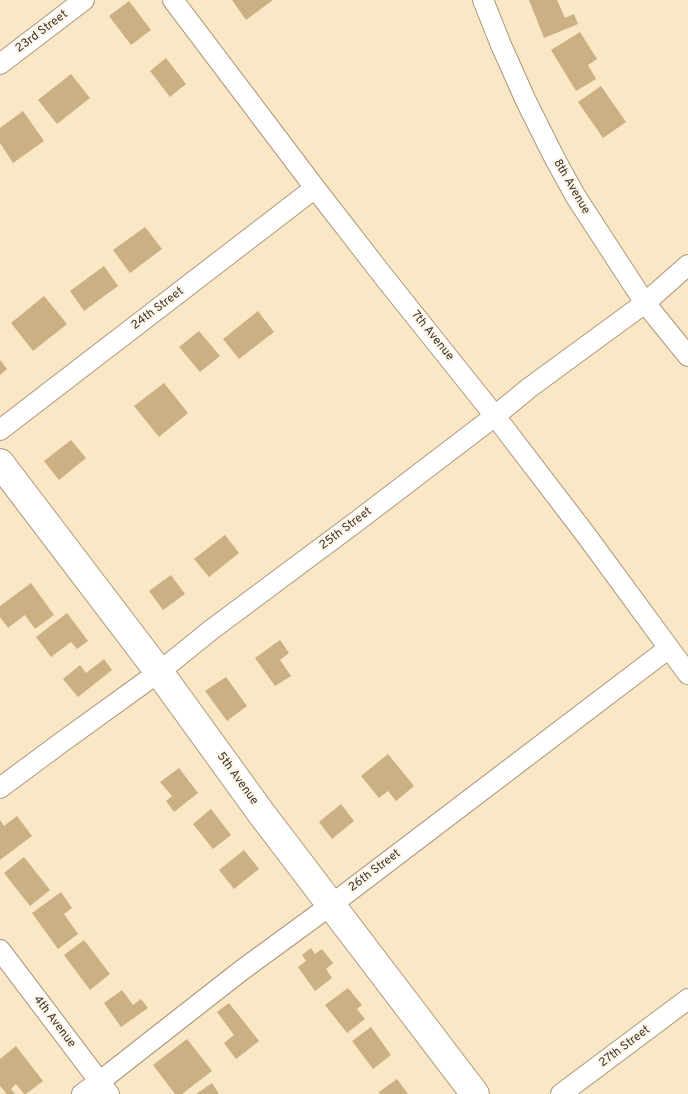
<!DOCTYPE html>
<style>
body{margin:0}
canvas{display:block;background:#fae7c6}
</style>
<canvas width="688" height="1094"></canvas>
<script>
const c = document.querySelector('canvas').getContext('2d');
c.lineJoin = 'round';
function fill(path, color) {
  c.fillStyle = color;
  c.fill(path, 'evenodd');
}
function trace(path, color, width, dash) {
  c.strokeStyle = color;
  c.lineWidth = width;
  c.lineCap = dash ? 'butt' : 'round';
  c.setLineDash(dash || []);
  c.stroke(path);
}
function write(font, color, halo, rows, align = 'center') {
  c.font = font + ' Overpass,sans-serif';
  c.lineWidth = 4.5;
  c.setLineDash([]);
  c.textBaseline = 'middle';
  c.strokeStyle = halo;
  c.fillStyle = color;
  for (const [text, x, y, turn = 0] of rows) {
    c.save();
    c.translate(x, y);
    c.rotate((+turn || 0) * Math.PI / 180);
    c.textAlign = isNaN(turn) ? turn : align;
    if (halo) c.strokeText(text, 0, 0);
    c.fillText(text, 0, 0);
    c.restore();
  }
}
const building = new Path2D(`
 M232 0H273L246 20Z
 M529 0H557L565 18 574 14 578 24 544 38Z
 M129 1 151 30 131 45 109 16Z
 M580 32 597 59 588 65 596 79 576 91 551 50Z
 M166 58 186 84 170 97 150 71Z
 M71 74 90 98 57 124 38 100Z
 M601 86 626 122 603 138 578 102Z
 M23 111 44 141 13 163 0 143V128Z
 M145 227 162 249 130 273 113 250Z
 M104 266 118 286 84 311 70 291Z
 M44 296 67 324 33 351 11 323Z
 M258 311 274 332 239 359 223 339Z
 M199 331 220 356 200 372 179 347Z
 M0 360 7 369 0 375Z
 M164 383 188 413 159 437 134 406Z
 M71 440 86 458 59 480 44 461Z
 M225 535 239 553 209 577 194 559Z
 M171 575 185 594 163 610 149 591Z
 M31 583 54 615 35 629 25 615 8 628 0 617V606Z
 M67 613 88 641 77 649 71 642 51 657 36 637Z
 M280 640 289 653 280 660 291 676 275 686 255 658Z
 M104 659 112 670 78 697 63 679 80 665 86 673Z
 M226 677 247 706 227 721 205 691Z
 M388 754 414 786 396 801 388 791 379 798 361 776Z
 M179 768 198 793 174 812 166 801 172 796 160 782Z
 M341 804 354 821 332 839 319 822Z
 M211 809 231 835 213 849 193 824Z
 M17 816 32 836 0 860V820L4 826Z
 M244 850 259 869 234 889 219 870Z
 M24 857 50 890 30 906 4 873Z
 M61 892 72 908 64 914 78 934 58 949 32 913Z
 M84 940 110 974 90 990 64 955Z
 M311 948 315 954 322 949 333 963 326 969 332 978 315 991 298 967 306 961 302 955Z
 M348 988 362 1005 357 1009 365 1019 347 1033 325 1005Z
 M122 990 133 1005 141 999 148 1008 121 1027 104 1003Z
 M229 1003 259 1041 236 1059 224 1043 234 1035 217 1012Z
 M371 1027 391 1055 373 1069 352 1041Z
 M187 1039 212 1071 182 1094H175L153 1065Z
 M16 1046 43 1081 26 1094H24L16 1084 11 1089 15 1094H4L6 1093 0 1086V1059Z
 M397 1079 408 1094H380L379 1092Z
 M212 1083 219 1094H196Z`);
const street = new Path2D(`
 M173 0 315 188 384 277 495 416 586 535 688 674
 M483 0 501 45 526 101 555 159 576 197 645 303 688 356
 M0 64 84 0
 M0 430 315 188
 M0 788 62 742 159 672 211 630 356 522 495 416 529 388 645 303 688 265
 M0 950 109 1094
 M82 1094 99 1082 242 970 331 905 669 648
 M561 1094 688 999`);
const secondary = new Path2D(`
 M0 463 159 672 261 813 475 1094`);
const streetNames = [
 ["23rd Street",42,32,-37],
 ["8th Avenue",571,187,60],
 ["24th Street",158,309,-37],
 ["7th Avenue",432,336,51],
 ["25th Street",346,529,-37],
 ["5th Avenue",237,779,54],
 ["26th Street",375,871,-37],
 ["4th Avenue",54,1022,53],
 ["27th Street",625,1047,-37]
];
fill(building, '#cab083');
trace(street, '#aa987a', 22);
trace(secondary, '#aa987a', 30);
trace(street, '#fff', 20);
trace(secondary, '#fff', 28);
write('12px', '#3d3528', '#fef6e9', streetNames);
</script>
